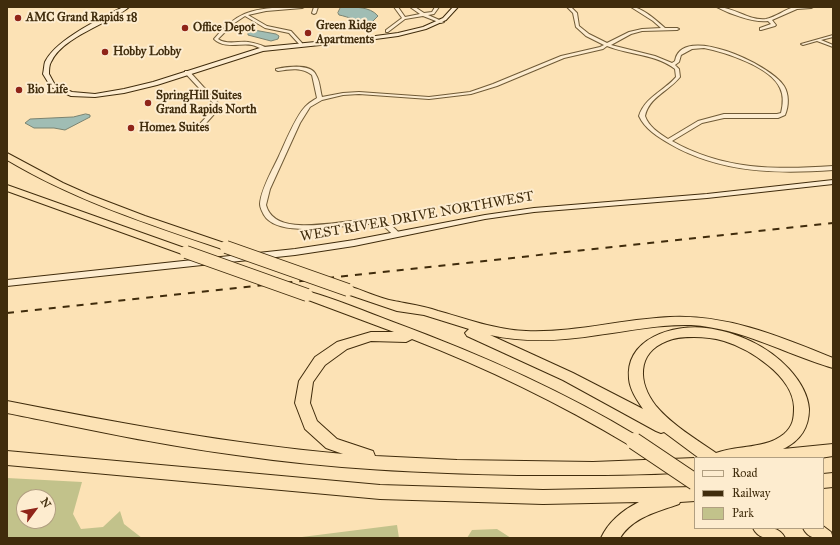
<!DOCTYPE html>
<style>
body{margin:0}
#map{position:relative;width:840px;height:545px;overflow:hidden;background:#fce2b5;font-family:"IM FELL Great Primer",serif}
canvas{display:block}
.frame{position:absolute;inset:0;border:8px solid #402c0c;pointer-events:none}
.legend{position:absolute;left:694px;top:457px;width:130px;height:72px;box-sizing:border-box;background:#fdeccf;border:1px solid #b19f81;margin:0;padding:5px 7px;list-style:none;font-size:12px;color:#402c0c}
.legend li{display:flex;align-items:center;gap:8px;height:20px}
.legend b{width:20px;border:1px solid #b19f81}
.north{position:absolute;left:16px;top:489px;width:40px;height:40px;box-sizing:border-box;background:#fdeccf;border:1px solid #b19f81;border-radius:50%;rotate:58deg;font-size:11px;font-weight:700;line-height:16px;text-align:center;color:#402c0c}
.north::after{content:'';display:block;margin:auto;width:14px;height:18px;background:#8f2418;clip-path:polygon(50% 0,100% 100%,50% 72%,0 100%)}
</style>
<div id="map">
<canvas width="840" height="545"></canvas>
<div class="frame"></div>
<ul class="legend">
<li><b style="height:5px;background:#fdeccf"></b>Road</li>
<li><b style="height:5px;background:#402c0c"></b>Railway</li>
<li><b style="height:11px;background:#c2c28b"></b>Park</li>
</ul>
<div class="north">N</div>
</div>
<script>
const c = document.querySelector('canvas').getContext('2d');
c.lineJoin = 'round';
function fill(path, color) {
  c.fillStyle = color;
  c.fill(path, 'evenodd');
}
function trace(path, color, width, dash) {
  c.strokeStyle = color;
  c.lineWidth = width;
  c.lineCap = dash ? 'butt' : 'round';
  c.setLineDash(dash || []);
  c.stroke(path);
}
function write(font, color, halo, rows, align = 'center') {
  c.font = font + ' "IM FELL Great Primer",serif';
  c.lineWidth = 4;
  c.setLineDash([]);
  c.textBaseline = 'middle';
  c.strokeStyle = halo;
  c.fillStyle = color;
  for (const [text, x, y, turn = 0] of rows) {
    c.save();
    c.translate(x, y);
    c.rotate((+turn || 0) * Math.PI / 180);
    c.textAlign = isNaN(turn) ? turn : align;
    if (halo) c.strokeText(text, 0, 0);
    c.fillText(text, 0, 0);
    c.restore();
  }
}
const green = new Path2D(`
 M7 478 82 482 73 514 81 529 103 527 120 511 124 524 142 538H7ZM24 497H48V521H24Z
 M397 525 399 538H294Z
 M497 529 511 538H467L472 530Z`);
const water = new Path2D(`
 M341 7C353 7 370 6 378 16L370 24C366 24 346 16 339 15L338 13Z
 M254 30 276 34 279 36 278 39 271 41 248 35V33Z
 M86 114 90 115V117L65 130 54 128H34L25 123 30 119 73 117Z`);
const street = new Path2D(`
 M284 7H304L302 8 266 11 248 15 267 26 291 31 302 43V45H300L289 33 265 28 245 16 233 24 218 39C226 45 239 41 248 42 254 43 259 44 265 47V49C260 49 257 46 252 45 240 43 224 49 214 39 236 13 250 9 284 7Z
 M314 7H318L316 13 314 14 312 13Z
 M394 7H398L405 17 420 14 410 7H415L424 13 432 12 435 7H439L434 14 428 15 444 22 441 23 423 16 405 19 388 32H386V30L402 18Z
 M567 7H571L577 13 579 26 589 34 607 43 629 32 642 29 661 28 653 21 631 7C642 7 657 21 665 28H677L679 29 677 30 642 31 631 34 611 45 655 56 672 63 675 61C681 23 770 64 784 86 789 94 789 106 785 115L778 118H724L702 123 672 141C723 170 776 170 833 166V170C777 174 720 173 670 144 658 137 645 129 639 116 645 97 664 91 676 77L675 69C656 54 629 55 607 46L603 49 564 58 497 86 471 94 429 99 359 94 343 95 322 100 310 107 300 123 270 189 266 205C276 243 353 215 380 220 388 222 395 228 400 234L399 235C391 237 387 226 379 224 375 223 370 224 366 224 343 225 278 239 264 215 262 211 260 208 260 204 261 189 273 169 279 156 285 143 297 113 307 105 310 102 314 100 317 98L312 75C302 67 290 69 278 71L276 70V69C286 67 311 63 316 75 320 81 320 90 322 97L343 93 359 92 429 97 470 92 493 84 561 56 600 47 604 45 586 36 576 27 573 13ZM704 48C725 52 771 67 780 88 784 96 783 105 781 113L777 114H724L698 121 668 139C659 133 649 127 645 116 649 97 669 91 680 77L679 69 675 65 679 62 681 55 692 49Z
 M717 7C734 7 748 21 766 19 776 17 784 10 794 7 799 6 807 7 813 7L811 8 797 9 772 20 776 25 775 26 761 30H760V28L771 24 768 21C754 23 730 14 717 7Z
 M833 35V37L821 40 833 45V47L817 41 803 45 801 44Z
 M185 71H189L218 103 216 112 200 130 198 131 195 129 211 112 213 103 185 73Z`);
const secondary = new Path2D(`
 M123 7H129C109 24 63 36 51 62 49 65 49 70 49 74L55 85 72 92 95 94 124 89 153 82 263 47 368 37 398 33 423 27 443 18 453 7H458L446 20 426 29 398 36 368 40 263 51 157 85 124 93 95 97 71 96 51 87 43 74C44 70 44 65 45 62 56 39 102 18 123 7Z
 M833 180V184L707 198 534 212 485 219 354 246 295 255 7 286V280L295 249 354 240 485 215 534 208 707 194Z`);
const highway = new Path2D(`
 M7 153 63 183 90 195 145 216 230 245 232 247 230 249H222C148 224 74 200 7 160Z
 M7 185 190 250 192 252 190 254H182L7 191Z
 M348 286C363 290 378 298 394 301 409 304 424 306 438 311 467 319 496 330 526 331 575 333 622 319 670 317 727 314 781 337 833 358V368C785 354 742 328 691 325 660 324 629 331 598 335 561 341 526 343 490 335L573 373 643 409C637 400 630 390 629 379 625 338 674 324 706 328 737 332 768 346 789 369 799 380 808 394 809 409 809 428 800 441 783 449L833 444V456L820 458H699L664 432 661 433 656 431 563 380 467 336 465 333 469 329 424 315 397 311 344 293 342 290 344 287ZM694 337C704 337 714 338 724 341 750 349 793 376 794 407 794 419 793 426 784 434 766 449 738 445 716 453 696 439 672 425 656 406 638 383 636 353 667 341 676 337 685 337 694 337Z
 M307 291C336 299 364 311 393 322 480 354 559 389 639 437L642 441 639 445 634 447 629 445C559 403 487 368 412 339L406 342 371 341 347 349 325 365 313 382 310 403 317 421 337 439 373 451 375 456 457 460 593 462 695 458V472C636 476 577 475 518 475 424 473 330 469 236 455 159 445 83 428 7 413V401C119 423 230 444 343 454L326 448 305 429 295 403 299 381 315 357 337 342 371 332H394L303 298 301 295 303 292Z
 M7 451 380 485 543 490 695 487V501L680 502 679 504C657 512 633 517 620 538H601C609 521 623 510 639 502L543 504 380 499 7 465Z
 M833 473V487L823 488V474Z
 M823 526 831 532 833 538C821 538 809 541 803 528H823Z
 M753 528C766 528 779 525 785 538 772 538 759 541 753 528Z`);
const rail = new Path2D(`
 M7 313 833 223`);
const highwayBridgeFar1 = new Path2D(`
 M226 247 348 290
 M186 252 307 295`);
const highwayBridge = new Path2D(`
 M634 441 695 482`);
const markers = [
 [18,18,4,"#8f2418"],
 [185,28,4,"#8f2418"],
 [308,33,4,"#8f2418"],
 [105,52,4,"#8f2418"],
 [19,90,4,"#8f2418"],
 [148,103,4,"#8f2418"],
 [131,128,4,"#8f2418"]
];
const farPoinames = [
 ["AMC Grand Rapids 18",26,18],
 ["Green Ridge",316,26],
 ["Apartments",316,40],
 ["Office Depot",193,28],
 ["Hobby Lobby",113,52],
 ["Bio Life",27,90],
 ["SpringHill Suites",156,96],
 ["Grand Rapids North",156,110],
 ["Home2 Suites",139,128]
];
const streetNames = [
 ["WEST RIVER DRIVE NORTHWEST",417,217,-10]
];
fill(green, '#c2c28b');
fill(water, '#a0bdb4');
trace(water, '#7a8371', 1);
trace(street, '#6f5a36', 2);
trace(secondary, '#402c0c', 2);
trace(highway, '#402c0c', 2);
fill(street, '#fdeccf');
fill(secondary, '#fdeccf');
fill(highway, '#fce2b5');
trace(rail, '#402c0c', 2, [7, 7]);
trace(highwayBridgeFar1, '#402c0c', 14, []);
trace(highwayBridge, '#402c0c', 18, []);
trace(highwayBridgeFar1, '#fce2b5', 12);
trace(highwayBridge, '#fce2b5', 16);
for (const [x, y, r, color] of markers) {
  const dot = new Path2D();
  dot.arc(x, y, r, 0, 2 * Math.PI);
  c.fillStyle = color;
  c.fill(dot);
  trace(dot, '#fdeccf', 1.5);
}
write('bold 12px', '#402c0c', '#fdeccf', farPoinames, 'left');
write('14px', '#402c0c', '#fdeccf', streetNames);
</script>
